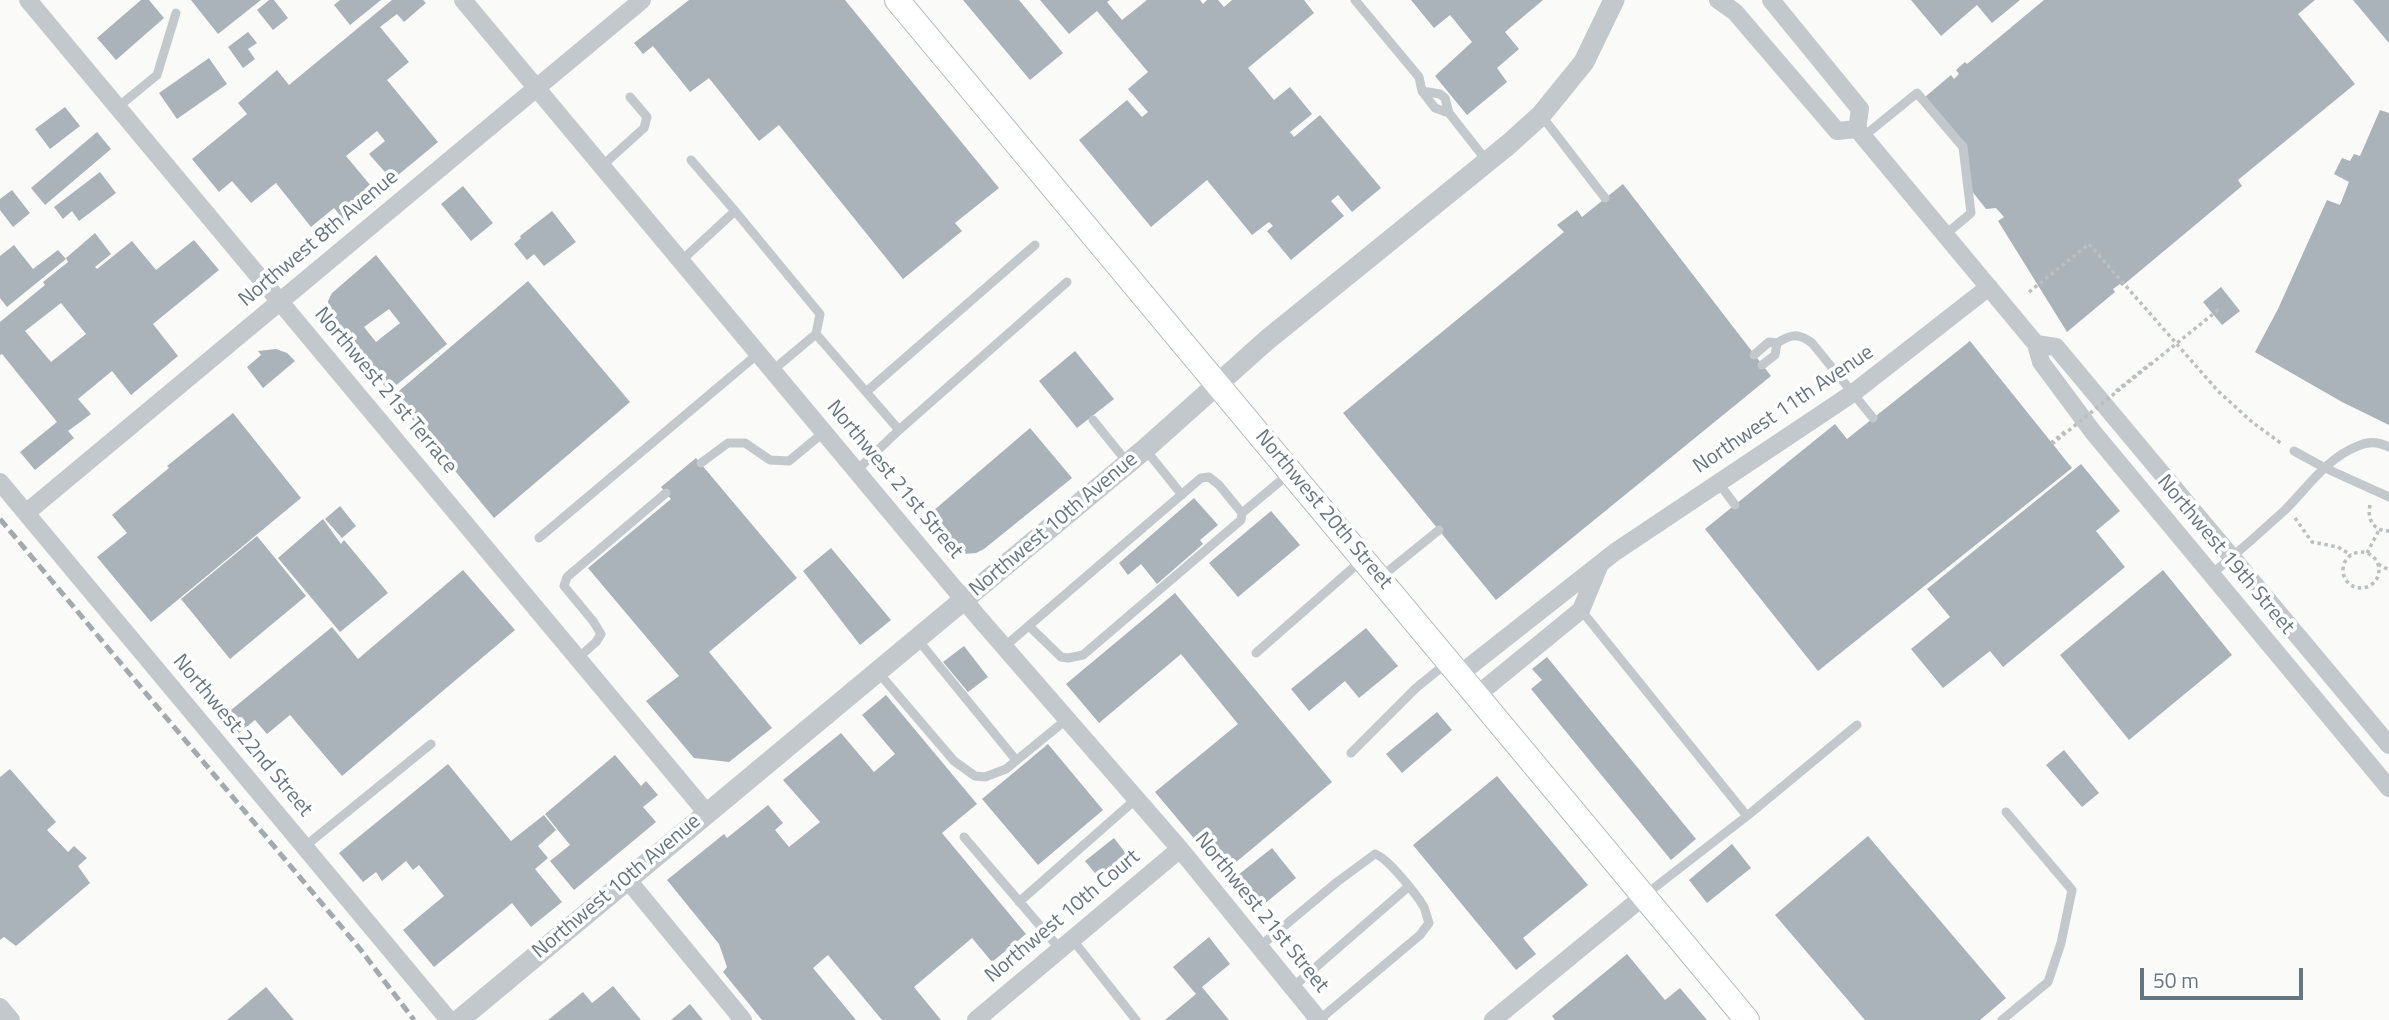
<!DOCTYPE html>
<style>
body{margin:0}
#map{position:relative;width:2389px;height:1020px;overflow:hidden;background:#fafaf8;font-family:"Titillium Web",sans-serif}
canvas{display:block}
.scale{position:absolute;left:2140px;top:968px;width:163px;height:32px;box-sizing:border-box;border:4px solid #657683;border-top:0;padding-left:9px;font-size:21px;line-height:24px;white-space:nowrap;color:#657683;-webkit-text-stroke:5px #fff;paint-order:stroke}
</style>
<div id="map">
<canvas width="2389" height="1020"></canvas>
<div class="scale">50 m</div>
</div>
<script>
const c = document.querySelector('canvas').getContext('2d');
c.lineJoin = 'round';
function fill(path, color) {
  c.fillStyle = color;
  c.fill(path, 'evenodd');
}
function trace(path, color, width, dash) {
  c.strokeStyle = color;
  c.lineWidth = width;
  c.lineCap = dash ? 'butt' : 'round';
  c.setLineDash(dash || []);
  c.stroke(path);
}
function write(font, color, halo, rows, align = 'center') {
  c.font = font + ' "Titillium Web",sans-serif';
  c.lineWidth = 7;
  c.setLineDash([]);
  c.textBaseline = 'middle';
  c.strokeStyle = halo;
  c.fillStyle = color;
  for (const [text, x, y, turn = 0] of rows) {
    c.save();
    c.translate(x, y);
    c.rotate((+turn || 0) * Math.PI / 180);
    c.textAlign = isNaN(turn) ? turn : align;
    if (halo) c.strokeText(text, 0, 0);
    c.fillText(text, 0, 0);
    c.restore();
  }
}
const building = new Path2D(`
 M141 0H149L164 18 116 60 97 38Z
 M191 0H261L218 34Z
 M269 0H274L288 18 273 30 257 10Z
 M340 0H381L350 25 334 5Z
 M392 0H423L426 3 404 22 397 14 380 27 409 62 387 80 438 142 392 180 369 154 385 141 377 131 346 156 376 192 343 219 334 208 311 227 276 183 251 203 232 181 219 192 192 159 247 114 238 103 277 70 289 85Z
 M689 0H845L999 188 955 223 962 231 903 279 779 125 759 141 709 78 690 92 653 46 643 54 634 43Z
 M963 0H1019L1063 53 1030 80Z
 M1040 0H1110L1107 2 1122 20 1147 0H1200L1203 4 1207 0H1218L1224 7 1232 0H1304L1314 13 1248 68 1274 100 1290 87 1312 114 1290 132 1294 137 1320 115 1381 188 1352 212 1338 195 1331 201 1344 216 1291 260 1267 231 1273 226 1269 222 1252 235 1207 180 1151 227 1079 140 1127 100 1142 117 1148 112 1128 89 1148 72 1097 11 1069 34Z
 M1411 0H1543L1505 32 1519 49 1497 68 1507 82 1467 115 1435 76 1472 42 1450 15 1434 28Z
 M1911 0H2020L1992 23 1977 5 1941 36Z
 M2044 0H2315L2298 14 2355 84 2238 180 2242 186 2122 286 2120 284 2113 289 2115 292 2067 332 1998 221 2004 217 1996 208 1986 209 1971 190 1963 147 1925 97 1951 75 1954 79 1959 74 1956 70 1965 62 1967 64Z
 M2353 0H2389V43Z
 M248 32 257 43 248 49 255 59 243 68 228 47Z
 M209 58 227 84 177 119 159 93Z
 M65 107 80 126 50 149 35 129Z
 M2380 110 2389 113V425L2342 402 2255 352 2278 309 2327 200 2340 205 2349 182 2334 174 2342 158 2350 161 2354 154 2360 156Z
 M97 132 111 149 45 205 31 188Z
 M100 172 116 193 79 221 72 211 63 219 54 207Z
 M1623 184 1771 376 1496 600 1343 413 1564 232 1557 225 1577 210 1582 217Z
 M463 186 493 223 471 241 441 204Z
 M12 190 30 213 13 227 0 210V199Z
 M552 211 576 242 544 266 534 254 527 260 514 244 521 238 520 236Z
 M95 233 111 254 95 267 97 269 132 241 156 270 194 240 219 270 153 324 178 356 131 395 112 371 78 399 91 414 68 431 74 438 35 470 20 452 57 422 2 354 0 355V322L45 285 43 282 68 262 66 258ZM61 303 86 334 51 362 25 331Z
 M14 245 33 269 58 250 66 259 7 307 0 298V256Z
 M376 255 447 344 389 391 329 322 328 313V301L332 293ZM389 309 400 323 376 342 364 327Z
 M528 281 630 402 494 518 393 396Z
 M2221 287 2240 311 2222 325 2203 302Z
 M1970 341 2072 468 1818 671 1705 529 1835 424 1847 439Z
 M276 349 287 353 295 361 263 388 247 367 261 355 258 351Z
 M1075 351 1114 399 1077 428 1039 381Z
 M233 413 301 498 151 622 97 557 127 533 112 515 169 468 167 466 172 462Z
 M1030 428 1072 478 984 549 976 553 963 554 952 548 926 517Z
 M696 458 797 578 709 652 772 728 729 762 694 758 646 701 679 676 588 568 671 499 661 487Z
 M2081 464 2120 511 2096 531 2125 567 2003 667 1990 651 1943 688 1911 649 1950 617 1927 589Z
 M1194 498 1218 525 1200 540 1203 544 1157 584 1141 564 1128 575 1119 563Z
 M340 506 356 526 342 538 325 519Z
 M1271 511 1300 545 1238 597 1209 563Z
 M323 519 341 544 344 540 388 593 340 632 278 558Z
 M257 536 306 596 230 659 181 599Z
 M831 548 891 620 860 645 803 571Z
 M463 570 515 630 342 776 290 715 267 734 255 720 239 733 225 715 332 627 358 659Z
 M2163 570 2232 655 2129 740 2060 655Z
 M1175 593 1332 782 1223 873 1155 792 1238 724 1181 654 1099 723 1066 684Z
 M1366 628 1398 666 1359 698 1345 681 1309 711 1291 689Z
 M964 646 988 677 968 692 943 662Z
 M1547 657 1696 839 1671 860 1531 689 1542 680 1532 669Z
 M886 695 977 804 942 833 1026 934 992 962 972 938 914 987 941 1020H882L828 955 813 968 856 1020H762L723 972 727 967 719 944 667 880 724 834 727 838 768 805 783 823 775 830 789 847 820 822 783 780 841 733 874 772 895 754 862 715Z
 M1437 712 1452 730 1402 773 1386 754Z
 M1048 744 1103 810 1038 865 982 799Z
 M2064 750 2099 793 2082 807 2046 765Z
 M615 755 641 786 646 781 658 795 643 807 656 822 574 890 550 861 570 845 545 814Z
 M448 764 511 841 544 815 556 830 538 846 548 858 535 869 562 902 531 927 512 903 434 967 403 930 444 896 419 865 413 870 406 861 382 881 376 872 363 882 339 853Z
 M10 769 56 822 47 830 68 852 74 846 87 858 78 866 90 883 16 946 4 937 0 940V777Z
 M1497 776 1588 885 1523 938 1536 954 1516 970 1413 845Z
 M1868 836 2006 998 1980 1020H1865L1775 915Z
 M1114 838 1127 855 1099 878 1085 861Z
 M1732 844 1751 868 1707 903 1689 880Z
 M1272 848 1296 878 1258 909 1233 879Z
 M1209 937 1230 964 1202 987 1229 1020H1165L1196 994 1173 967Z
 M1627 954 1665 1000 1680 988 1707 1020H1555L1552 1016Z
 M613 986 641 1020H548L583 992 592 1003Z
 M266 987 294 1020H227Z
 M690 1004 703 1020H671Z`);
const path = new Path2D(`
 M2029 292 2089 244 2218 391 2252 422 2282 444
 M2217 309 2218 310
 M2116 391 2151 363
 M2051 443 2067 430
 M2370 505C2367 519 2373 531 2389 531
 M2295 518 2312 542 2338 547 2351 555
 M2343 570a18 18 0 1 1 36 0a18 18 0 1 1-36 0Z
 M2367 553 2379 530
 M2378 564 2389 570`);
const service = new Path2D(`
 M1355 0 1419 77 1422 91
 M118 107 157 75 176 13
 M1449 113 1435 108 1422 91 1440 94 1445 98 1449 113 1486 160
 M1541 115 1605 198
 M1864 136 1917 93 1963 147 1971 213 1946 234
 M691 160 735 211
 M603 165 644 128 647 117 630 97
 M682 260 735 211 820 314 816 334 773 370
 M816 334 899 430
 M1754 355 1769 342 1777 343C1791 334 1798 333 1812 343L1873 418
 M1762 365 1775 355 1777 343
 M866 392 1035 245
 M1093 420 1127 462
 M1145 449 1182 495
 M2294 451 2325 468 2389 497
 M701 463 728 443H745L770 460 789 461 824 432
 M856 471 899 430 1067 282
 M1718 482 1735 505
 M539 538 759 353
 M2212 574C2237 553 2261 532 2285 510 2307 488 2328 457 2358 446 2368 441 2379 442 2389 447
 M1381 577 1439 530
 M1581 610 1747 816
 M1029 626 1061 657 1068 658 1083 655 1241 520 1242 513 1290 473
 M918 640 1016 760
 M1004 647 1201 478 1209 477 1219 485 1242 513
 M1256 653 1362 560
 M578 658 596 642 601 634 593 621 564 586 567 577 666 493
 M878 672 954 761 975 776 985 777 1006 769 1067 719
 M1351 753 1416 688 1448 662
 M964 837 1060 949
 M304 847 431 744
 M1645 895 1747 816 1857 725
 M1019 902 1136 799
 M1072 939 1136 1020
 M1259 947 1337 882 1375 854C1387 857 1417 895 1424 907 1426 912 1427 918 1429 923L1420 935 1319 1020
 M1293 987 1408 887
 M2002 1020 2048 982 2061 943 2072 890 2006 812`);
const minor = new Path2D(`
 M28 0 706 812
 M463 0 979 618 1180 849 1319 1020
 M1718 0 1735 12 1837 131 1857 129
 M1771 0 1860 109 1857 129
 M1857 129 2036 344 2041 362 2093 432 2389 788
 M2036 344 2056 347 2389 745
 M0 482 449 1020
 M26 513 642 0
 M1460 674 1615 552 1853 393 1989 287
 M1477 695 1581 610 1600 564
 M627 879 743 1020
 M0 1007 11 1020
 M976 1020 1180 849
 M1493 1020 1644 896`);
const tertiary = new Path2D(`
 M459 1020 1145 449 1267 340 1509 144 1541 115 1584 62 1614 0`);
const secondary = new Path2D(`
 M897 0 1747 1020`);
const rail = new Path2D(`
 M0 519 360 949 414 1020`);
const pathBridge = new Path2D(`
 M2052 444 2218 310`);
const streetNames = [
 ["Northwest 8th Avenue",319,239,-40],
 ["Northwest 21st Terrace",385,391,50],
 ["Northwest 11th Avenue",1784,410,-34],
 ["Northwest 21st Street",894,480,50],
 ["Northwest 20th Street",1323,510,50],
 ["Northwest 10th Avenue",1054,525,-40],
 ["Northwest 19th Street",2225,555,50],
 ["Northwest 22nd Street",242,736,50],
 ["Northwest 10th Avenue",617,887,-40],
 ["Northwest 21st Street",1261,913,51],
 ["Northwest 10th Court",1063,917,-40]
];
fill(building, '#aab3b9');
trace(secondary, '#b3babf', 26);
trace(path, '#bbbfc2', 3.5, [3.5, 3.5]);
trace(service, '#c3c8cc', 9);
trace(minor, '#c3c8cc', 18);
trace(tertiary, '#c3c8cc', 21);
trace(secondary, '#fff', 24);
trace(rail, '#a2aab0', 5, [10, 5]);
trace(pathBridge, '#bbbfc2', 3.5, [3.5, 3.5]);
write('21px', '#657683', '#fff', streetNames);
</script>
